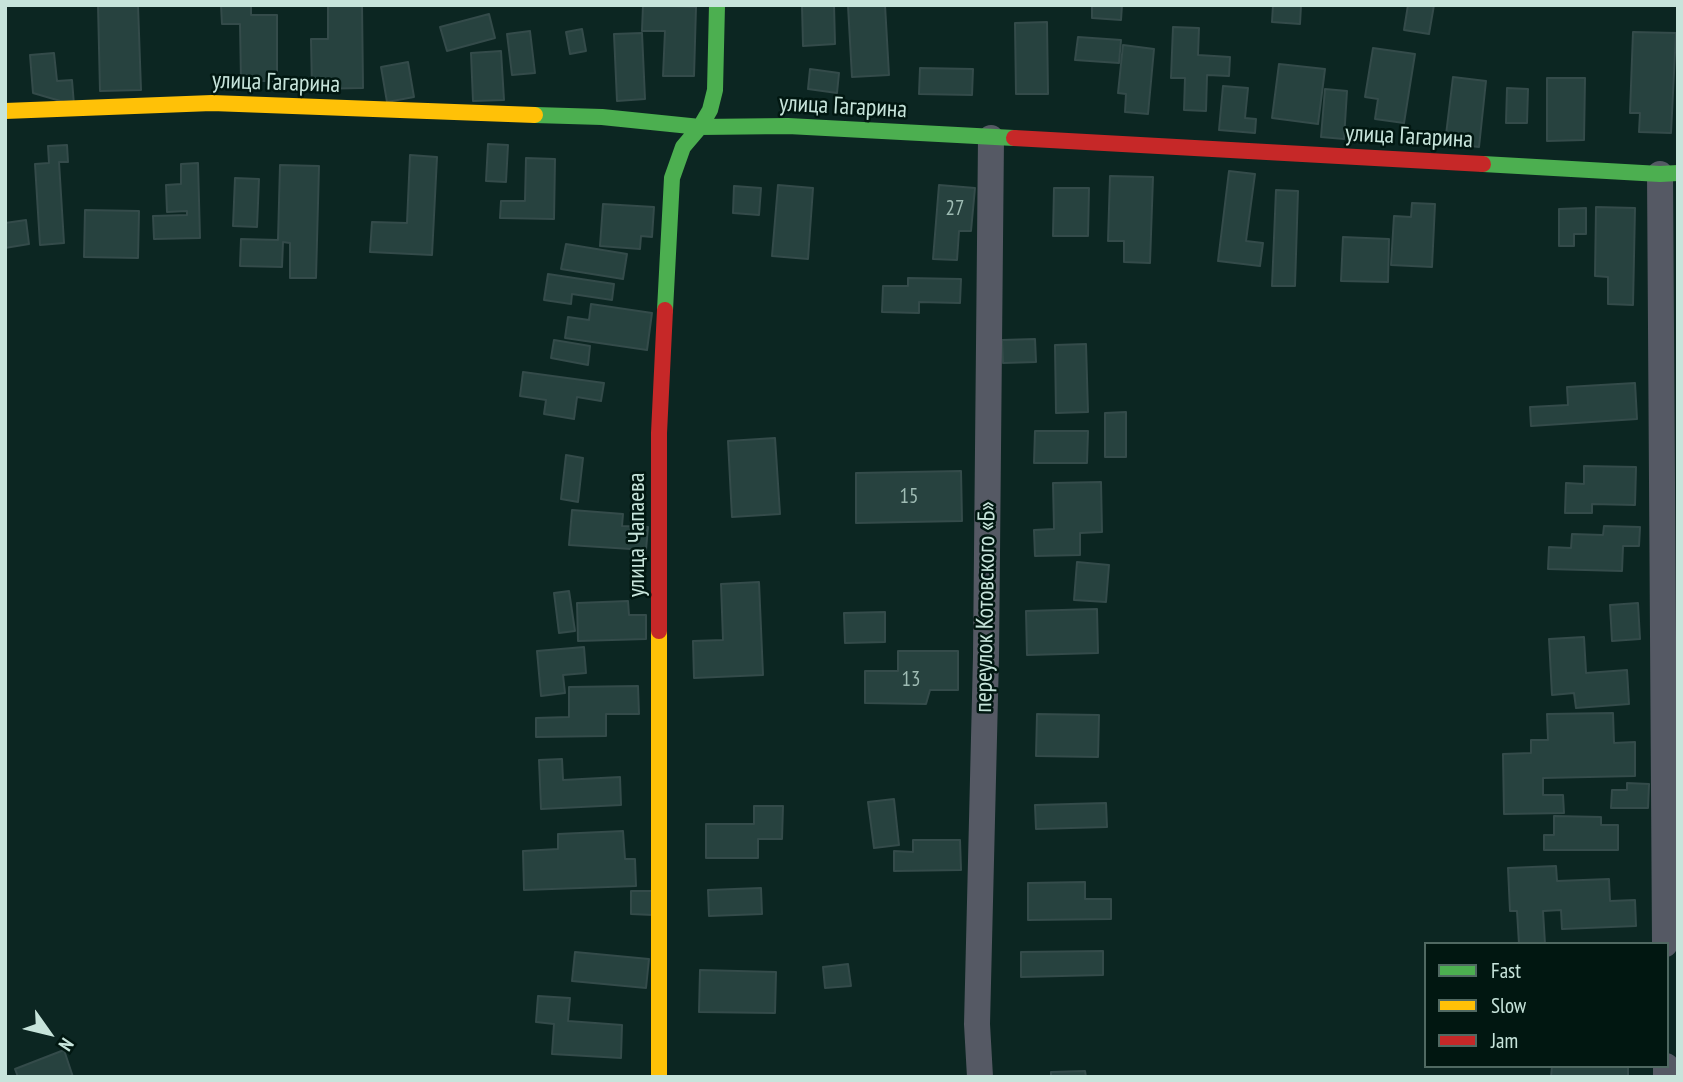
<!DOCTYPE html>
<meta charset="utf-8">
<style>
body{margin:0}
#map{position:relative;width:1683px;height:1082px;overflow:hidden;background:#0c2622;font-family:"PT Sans Narrow",sans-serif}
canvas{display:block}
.frame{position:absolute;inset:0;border:7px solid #c7e4db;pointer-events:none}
.legend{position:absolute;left:1424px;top:942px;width:245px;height:126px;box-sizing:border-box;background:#011711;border:2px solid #506962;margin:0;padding:9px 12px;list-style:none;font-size:21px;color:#c7e4db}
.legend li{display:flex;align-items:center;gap:14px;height:35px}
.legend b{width:35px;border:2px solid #506962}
.north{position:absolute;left:14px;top:998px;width:70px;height:70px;-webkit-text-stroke:5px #011711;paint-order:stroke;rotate:124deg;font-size:19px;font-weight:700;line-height:28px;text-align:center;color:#c7e4db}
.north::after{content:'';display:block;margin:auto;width:24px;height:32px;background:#c7e4db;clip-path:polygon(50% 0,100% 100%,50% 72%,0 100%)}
</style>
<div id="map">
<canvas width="1683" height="1082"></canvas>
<div class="frame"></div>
<ul class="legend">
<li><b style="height:9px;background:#4caf50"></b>Fast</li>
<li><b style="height:9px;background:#ffc107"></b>Slow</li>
<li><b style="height:9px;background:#c62828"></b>Jam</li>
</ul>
<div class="north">N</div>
</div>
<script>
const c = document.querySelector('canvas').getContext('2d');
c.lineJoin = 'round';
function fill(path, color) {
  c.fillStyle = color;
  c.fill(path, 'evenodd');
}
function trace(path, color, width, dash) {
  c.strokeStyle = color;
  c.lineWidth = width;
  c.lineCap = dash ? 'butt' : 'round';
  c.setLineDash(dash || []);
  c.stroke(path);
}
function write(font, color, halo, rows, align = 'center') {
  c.font = font + ' "PT Sans Narrow",sans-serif';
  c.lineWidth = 5;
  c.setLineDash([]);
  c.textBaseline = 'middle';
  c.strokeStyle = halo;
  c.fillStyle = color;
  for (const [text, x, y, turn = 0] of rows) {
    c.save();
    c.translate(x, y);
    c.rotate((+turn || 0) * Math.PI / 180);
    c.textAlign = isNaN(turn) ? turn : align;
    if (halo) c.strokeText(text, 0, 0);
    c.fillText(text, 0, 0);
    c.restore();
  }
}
const building = new Path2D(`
 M98 5H138L141 90 100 91Z
 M221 5H251V15H277V81H241L240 24H222Z
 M328 5H362L363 88 312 89 311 39H328Z
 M643 5 696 7 694 76H663L665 31H642Z
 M802 5H834L835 44 803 46Z
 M885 5 889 75 852 77 848 6Z
 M1092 5H1122L1121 20 1092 18Z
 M1273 5H1301L1300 24 1272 22Z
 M1408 5H1434L1429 34 1404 30Z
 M489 14 495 38 447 51 440 27Z
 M1047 22 1048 94H1016L1015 23Z
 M1173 27 1199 28 1198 55 1230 57 1229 76 1207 75 1206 111 1184 110 1185 78H1171Z
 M582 29 586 51 570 54 566 32Z
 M530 31 535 73 512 75 507 34Z
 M1633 32 1676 33 1671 133 1639 132 1640 113H1630Z
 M642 33 645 99 617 101 614 34Z
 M1078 37 1121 40 1119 63 1075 60Z
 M1123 45 1154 49 1148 114 1125 112 1126 94 1118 93Z
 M1373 48 1415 54 1404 123 1375 119 1378 99 1365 97Z
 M501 51 504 100 473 101 471 53Z
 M54 53 57 81 72 80 74 105 33 93 30 55Z
 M408 62 414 97 387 102 381 67Z
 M1279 64 1325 69 1318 124 1272 118Z
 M920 68 973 69 972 95 919 94Z
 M810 69 839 73 837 93 808 89Z
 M1453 77 1486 81 1479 147 1445 143Z
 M1547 78H1585L1584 140 1547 141Z
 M1223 86 1248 88 1245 118 1256 119 1255 133 1219 130Z
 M1507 88 1528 89 1527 123H1506Z
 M1325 89 1347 91 1344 139 1321 137Z
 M488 144 508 145 506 182 486 181Z
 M67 145 68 162H59L64 243 40 245 35 164 49 163 48 146Z
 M410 155 437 157 432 255 370 252 372 222 407 223Z
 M526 158 555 159 554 219 500 218 501 201H525Z
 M198 163 200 238 154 239 153 216 187 215V211L167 212 166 185 181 184V164Z
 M280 165 319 166 316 278H290V243L283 242 282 267 240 266 241 239 278 240Z
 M1229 171 1255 174 1246 241 1263 243 1260 266 1218 261Z
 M1110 176 1153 177 1150 263 1124 262V241H1108Z
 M235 178 259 179 257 227 233 226Z
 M778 185 813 188 808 259 772 256Z
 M939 185 975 188 971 231H959L957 260 933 259Z
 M734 186 761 188 759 215 733 213Z
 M1054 188H1089L1088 236H1053Z
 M1276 190 1298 191 1295 286H1272Z
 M1412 203 1435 204 1432 267 1391 265 1394 216 1411 217Z
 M603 204 654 207 652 237 641 236 640 249 600 246Z
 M1596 207 1635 208 1633 305 1608 304V277L1595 276Z
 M1586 208V234H1574V246H1559V209Z
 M85 210 139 211 138 258 84 257Z
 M26 220 29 244 5 248V223Z
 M1343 237 1389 239 1388 282 1341 281Z
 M566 244 627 254 623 279 561 269Z
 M548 274 614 284 612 300 572 294 571 304 544 300Z
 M908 278 961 279 960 303 919 302V313L882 312 883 286H908Z
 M591 304 652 313 647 350 565 338 568 317 589 320Z
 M1035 339 1036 362 1003 363 1002 340Z
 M554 340 590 346 588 365 551 358Z
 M1086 344 1088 412 1056 413 1055 345Z
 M523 372 604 383 601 401 577 397 574 419 544 414 546 400 520 396Z
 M1635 383 1637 419 1531 426 1530 407 1568 405 1567 387Z
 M1126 412V457H1105V413Z
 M1035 431H1088L1087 463H1034Z
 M775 438 780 514 732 517 728 441Z
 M566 455 583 458 578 502 561 499Z
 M1584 466 1636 467 1635 505 1592 504V513H1565L1566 483 1584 484Z
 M961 471 962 521 856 523V473Z
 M1101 482 1102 532 1080 533V555L1035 556 1034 530 1054 529 1053 483Z
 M572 510 623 514 622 526 648 527 646 550 569 545Z
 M1604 526 1640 527 1639 546H1623L1622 571 1548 569 1549 547 1571 548 1572 534 1603 535Z
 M1077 562 1109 565 1106 602 1074 600Z
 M759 582 763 675 694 678 693 641 723 640 721 584Z
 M569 591 575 631 559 633 554 593Z
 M628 601 629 615H646V639L578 641 577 603Z
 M1638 603 1640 639 1612 641 1610 605Z
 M1097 609 1098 653 1027 655 1026 611Z
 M885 612V642L845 643 844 613Z
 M1584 637 1586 673 1627 670 1629 704 1576 708 1574 693 1552 695 1549 639Z
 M584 647 586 673 563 675 565 693 541 696 537 651Z
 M898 651H958V690H930L926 704 865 703V671H898Z
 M638 686 639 714H606V736L536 737V718L569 717V687Z
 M1613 713 1614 743 1635 742V776L1543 778V795H1563L1564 813 1504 814 1503 754 1531 753V740H1548L1547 714Z
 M1037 714 1099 715 1098 757 1036 756Z
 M562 759 563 780 620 777 621 805 541 809 539 760Z
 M1627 783 1649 784 1648 808H1611L1612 790H1627Z
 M894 799 899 845 874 848 868 802Z
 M1106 803 1107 827 1036 829 1035 805Z
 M754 806H783L782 839H758V858H706V824H754Z
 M1554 816 1601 817V825H1618V850H1544V835H1554Z
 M623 831 625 859H635L636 886 524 890 523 851 558 849V834Z
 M913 840H960L961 870 894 871V851L913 852Z
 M1556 866 1557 881 1609 879 1610 901 1635 900 1636 926 1562 929 1561 910 1543 911 1545 944H1519L1517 911H1510L1508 868Z
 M1085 882V899H1111V919L1028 920V883Z
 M761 888 762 914 709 916 708 890Z
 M631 891H653V915L631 914Z
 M1103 951V975L1021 977V952Z
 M575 952 649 959 646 988 572 981Z
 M848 964 851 986 825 988 823 967Z
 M700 970 776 972 775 1013 699 1012Z
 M538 996 570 998 568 1021 622 1025 621 1058 552 1054 554 1024 536 1022Z
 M64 1050 73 1077H18L15 1069Z
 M1552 1066H1628V1077H1551Z
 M1085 1071 1086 1077H1051V1072Z`);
const street = new Path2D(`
 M1660 174 1665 944
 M980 1077 977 1024 986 656 991 138
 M1666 1077V1066`);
const fast = new Path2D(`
 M535 115 602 117 700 127 788 126 1014 138
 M1483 164 1660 174 1678 173
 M665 310 672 178 683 147 700 127 710 110 715 90 717 5`);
const slow = new Path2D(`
 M5 111 212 103 535 115
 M659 631V1077`);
const jam = new Path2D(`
 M1014 138 1483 164
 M659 631V433L665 310`);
const numberNames = [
 ["27",955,209],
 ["15",909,497],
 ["13",911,680]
];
const streetNames = [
 ["улица Гагарина",276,83,2],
 ["улица Гагарина",843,107,3],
 ["улица Гагарина",1409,137,3],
 ["улица Чапаева",637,535,-90],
 ["переулок Котовского «Б»",986,607,-89]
];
fill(building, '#27423f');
trace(building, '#344b4a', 2);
trace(street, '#555964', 26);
trace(fast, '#4caf50', 16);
trace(slow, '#ffc107', 16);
trace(jam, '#c62828', 16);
write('21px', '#9fbcb4', null, numberNames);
write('24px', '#c7e4db', '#011711', streetNames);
</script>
